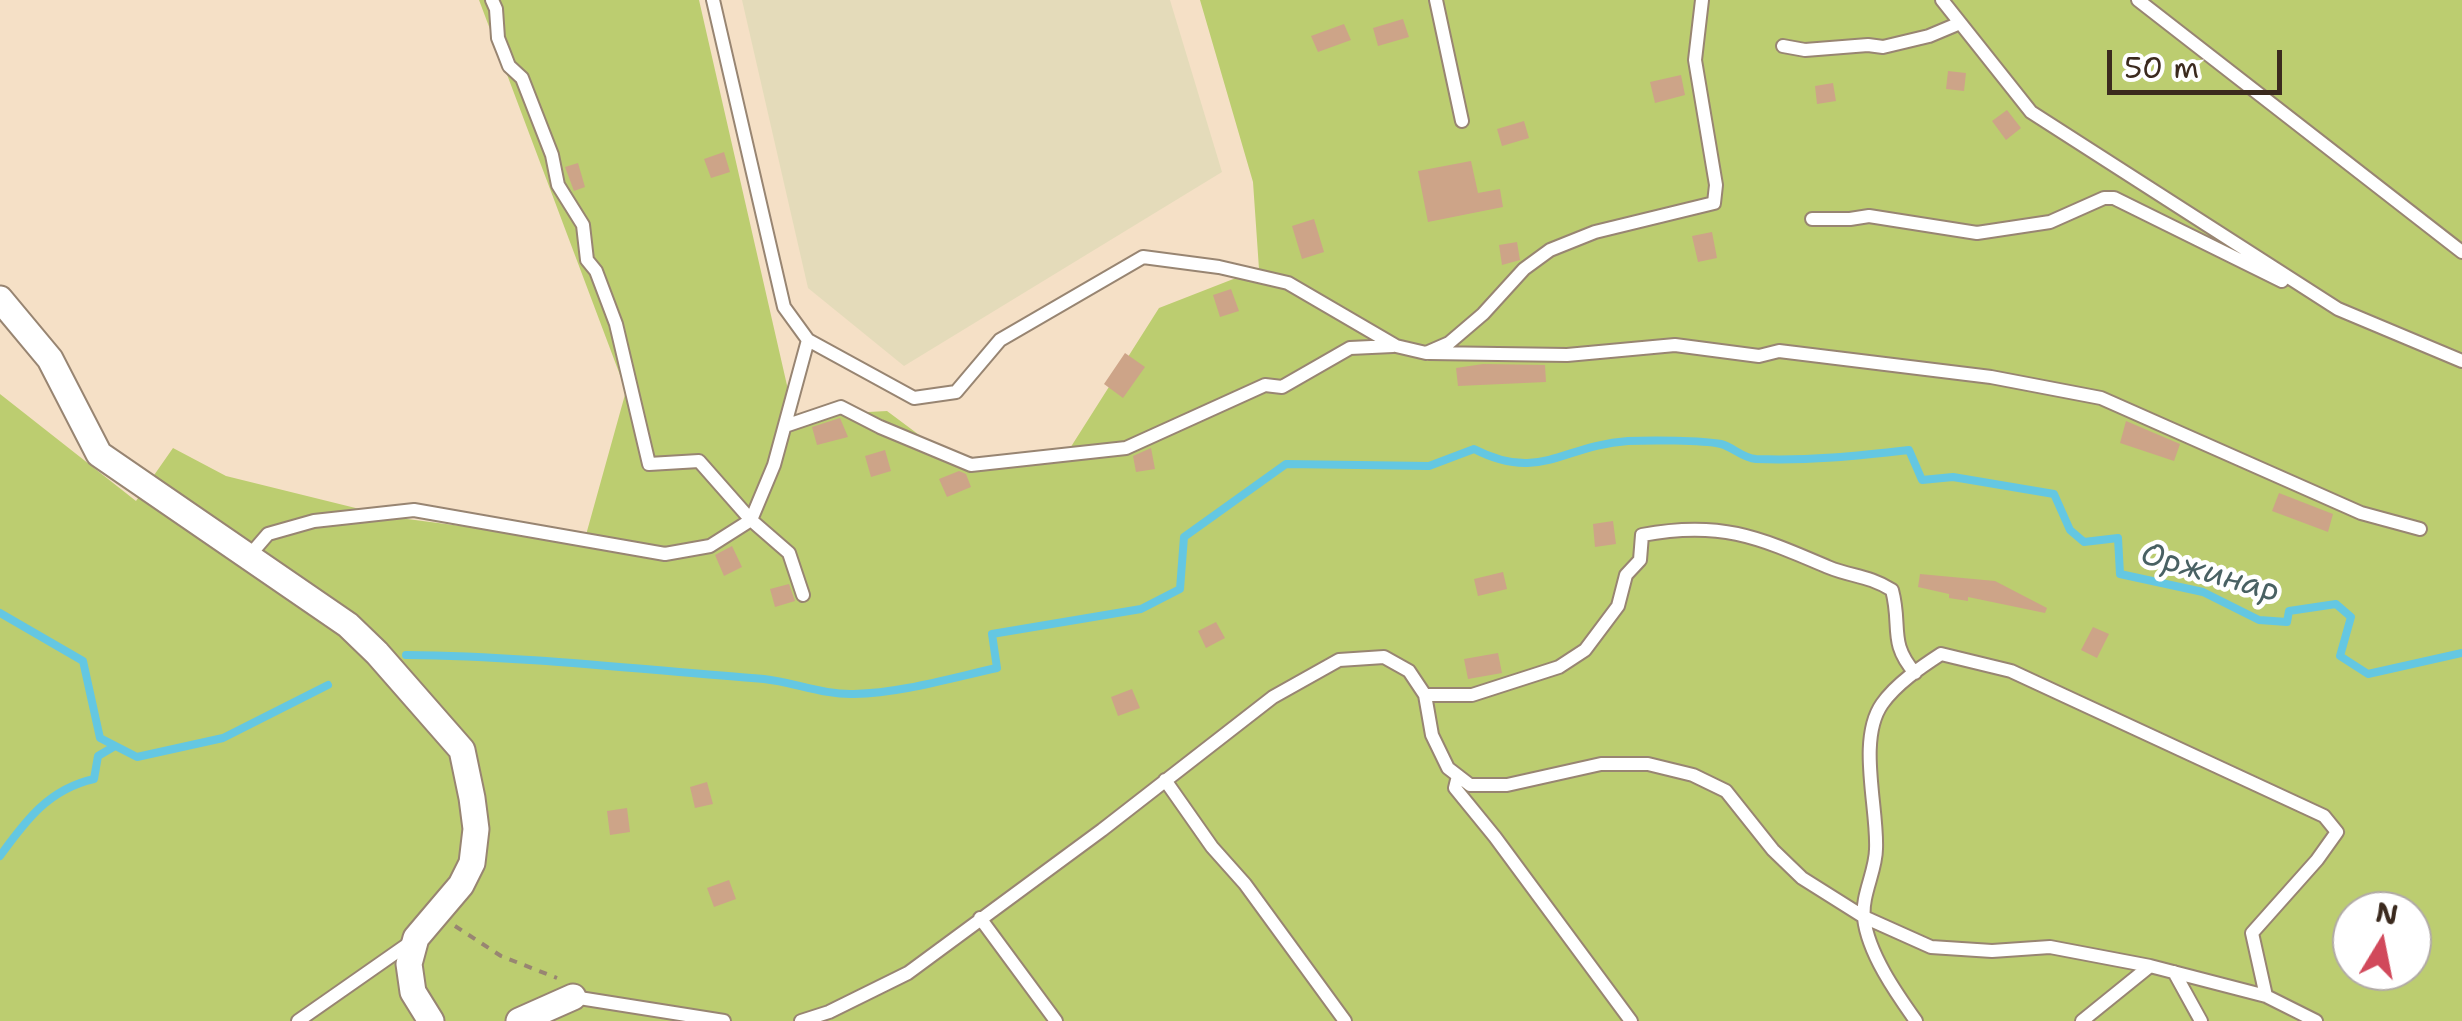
<!DOCTYPE html>
<meta charset="utf-8">
<style>
body{margin:0}
#map{position:relative;width:2462px;height:1021px;overflow:hidden;background:#f5e0c6;font-family:"Shantell Sans",sans-serif}
canvas{display:block}
.north{position:absolute;left:2332px;top:891px;width:100px;height:100px;box-sizing:border-box;background:#fff;border:2px solid #b1aaa5;border-radius:50%;rotate:10deg;font-size:28px;font-weight:700;line-height:40px;text-align:center;color:#3b2a1e}
.north::after{content:'';display:block;margin:auto;width:35px;height:45px;background:#d1495b;clip-path:polygon(50% 0,100% 100%,50% 72%,0 100%)}
.scale{position:absolute;left:2107px;top:50px;width:175px;height:45px;box-sizing:border-box;border:5px solid #3b2a1e;border-top:0;padding-left:12px;font-size:30px;line-height:35px;white-space:nowrap;color:#3b2a1e;-webkit-text-stroke:8px #fff;paint-order:stroke}
</style>
<div id="map">
<canvas width="2462" height="1021"></canvas>
<div class="north">N</div>
<div class="scale">50 m</div>
</div>
<script>
const c = document.querySelector('canvas').getContext('2d');
c.lineJoin = 'round';
function fill(path, color) {
  c.fillStyle = color;
  c.fill(path, 'evenodd');
}
function trace(path, color, width, dash) {
  c.strokeStyle = color;
  c.lineWidth = width;
  c.lineCap = dash ? 'butt' : 'round';
  c.setLineDash(dash || []);
  c.stroke(path);
}
function write(font, color, halo, rows, align = 'center') {
  c.font = font + ' "Shantell Sans",sans-serif';
  c.lineWidth = 9;
  c.setLineDash([]);
  c.textBaseline = 'middle';
  c.strokeStyle = halo;
  c.fillStyle = color;
  for (const [text, x, y, turn = 0] of rows) {
    c.save();
    c.translate(x, y);
    c.rotate((+turn || 0) * Math.PI / 180);
    c.textAlign = isNaN(turn) ? turn : align;
    if (halo) c.strokeText(text, 0, 0);
    c.fillText(text, 0, 0);
    c.restore();
  }
}
const built = new Path2D(`
 M742 0H1170L1222 172 904 366 808 288Z`);
const green = new Path2D(`
 M479 0H699L794 416 887 411 950 458 1067 453 1159 308 1259 269 1253 182 1200 0H2462V1021H0V394L136 501 173 448 226 476 392 517 584 542 626 391ZM2352 911H2412V971H2352Z`);
const stream = new Path2D(`
 M0 613 83 661 100 738 137 757 223 738 328 685
 M406 655C526 656 644 670 764 679 793 682 824 695 854 694 901 693 951 678 997 668L992 634 1141 609 1180 589 1184 537 1286 464 1429 466 1474 449C1540 483 1563 445 1628 441 1650 440 1701 440 1721 444 1733 447 1742 458 1756 459 1807 461 1858 456 1909 450L1922 480 1953 477 2054 494 2070 530 2084 542 2118 538 2120 574 2203 592 2259 620 2287 622 2289 611 2336 604 2351 617 2340 656 2368 674 2462 653
 M0 856C26 820 49 789 94 779L98 756 115 746`);
const building = new Path2D(`
 M1403 19 1409 37 1378 46 1373 28Z
 M1344 24 1351 40 1318 52 1311 36Z
 M1948 71 1966 73 1964 91 1946 89Z
 M1681 75 1685 95 1655 103 1650 82Z
 M1833 83 1836 101 1817 104 1815 86Z
 M2007 110 2021 128 2006 140 1992 121Z
 M1524 121 1529 138 1502 146 1497 129Z
 M724 152 730 172 711 178 704 159Z
 M1471 161 1478 193 1500 189 1503 207 1428 222 1418 171Z
 M578 163 585 187 574 191 565 167Z
 M1314 219 1324 252 1302 259 1292 226Z
 M1712 232 1717 258 1698 262 1692 236Z
 M1517 242 1520 260 1502 265 1499 245Z
 M1231 289 1239 311 1220 317 1213 295Z
 M1125 353 1145 367 1123 398 1104 384Z
 M1483 364 1545 365 1546 382 1458 386 1456 368Z
 M840 418 848 437 817 445 812 427Z
 M2126 421 2180 444 2174 461 2120 443Z
 M1151 448 1155 469 1136 472 1133 456Z
 M885 450 891 471 871 477 865 456Z
 M959 471 966 474 971 487 947 497 939 479Z
 M2279 493 2333 514 2328 532 2272 511Z
 M1613 521 1616 544 1595 547 1593 524Z
 M732 546 742 567 724 576 715 555Z
 M1503 572 1507 589 1478 596 1474 579Z
 M1920 574 1995 581 2047 608 2045 613 1968 597V601L1949 598V594L1918 587Z
 M789 584 795 601 775 607 770 589Z
 M1216 622 1225 638 1206 648 1198 631Z
 M2093 627 2109 634 2097 658 2081 650Z
 M1498 653 1502 673 1468 679 1464 659Z
 M1132 689 1140 708 1118 716 1111 697Z
 M707 782 713 804 695 808 690 787Z
 M627 808 630 832 610 835 607 811Z
 M729 880 736 899 714 907 707 888Z`);
const path = new Path2D(`
 M455 926 501 956 557 978`);
const lane = new Path2D(`
 M492 0 496 9 498 38 504 53 509 66 522 78 552 155 558 185 583 225 587 260 596 271 616 324 649 464 699 461 751 520 789 553 803 595
 M713 0 784 307 808 340 914 398 956 392 1000 340 1143 257 1219 267 1288 283 1396 346 1426 353 1449 343 1483 314 1524 269 1550 250 1595 232 1714 203 1716 185 1695 60 1702 0
 M1436 0 1462 121
 M1942 0 2031 112 2338 309 2462 361
 M2138 0 2462 252
 M1783 46 1805 50 1868 45 1883 47 1929 36 1960 23
 M1812 219H1850L1869 216 1977 233 2050 222 2104 198H2114L2282 281
 M1429 353 1567 355 1675 345 1759 356 1779 351 1991 377 2101 398 2361 513 2420 529
 M785 426 841 407 880 427 971 465 1126 448 1265 385 1282 387 1350 348 1393 346
 M249 556 268 534 314 521 414 510 665 554 710 546 751 520 774 465 808 340
 M1425 695H1472L1559 667 1585 650 1618 606 1626 575 1640 560 1642 535C1720 520 1758 537 1828 567 1852 577 1868 575 1892 590 1902 627 1888 642 1915 673
 M1458 776 1455 788 1495 837 1631 1021
 M1165 780 1212 847 1245 884 1345 1021
 M980 918 1056 1021
 M2174 972 2201 1021
 M573 997 724 1021
 M298 1021 411 942
 M801 1021 829 1012 908 973 1102 830 1273 697 1339 660 1384 657 1409 671 1425 695 1432 735 1448 768 1470 785H1507L1601 764H1648L1693 775 1726 791 1773 850 1802 878 1864 917 1931 947 1992 951 2050 947 2150 966 2266 996 2316 1021
 M1916 1021C1896 993 1868 953 1864 918 1861 896 1876 871 1876 849 1878 808 1857 740 1882 704 1896 684 1921 667 1941 654L2011 671 2324 816 2337 832 2317 860 2252 933 2266 996
 M2082 1021 2150 966`);
const street = new Path2D(`
 M0 299 50 359 99 454 348 625 377 653 462 750 472 798 476 829 472 863 461 885 416 938 409 964 413 992 431 1021
 M519 1021 573 997`);
const waterNames = [
 ["Оржинар",2210,574,16]
];
fill(built, '#e4dbba');
fill(green, '#bccd70');
trace(stream, '#64c7e2', 8);
fill(building, '#cda488');
trace(lane, '#988572', 16);
trace(street, '#988572', 29);
trace(path, '#988572', 4, [8, 8]);
trace(lane, '#fff', 12);
trace(street, '#fff', 25);
write('italic 32px', '#496163', '#fff', waterNames);
</script>
